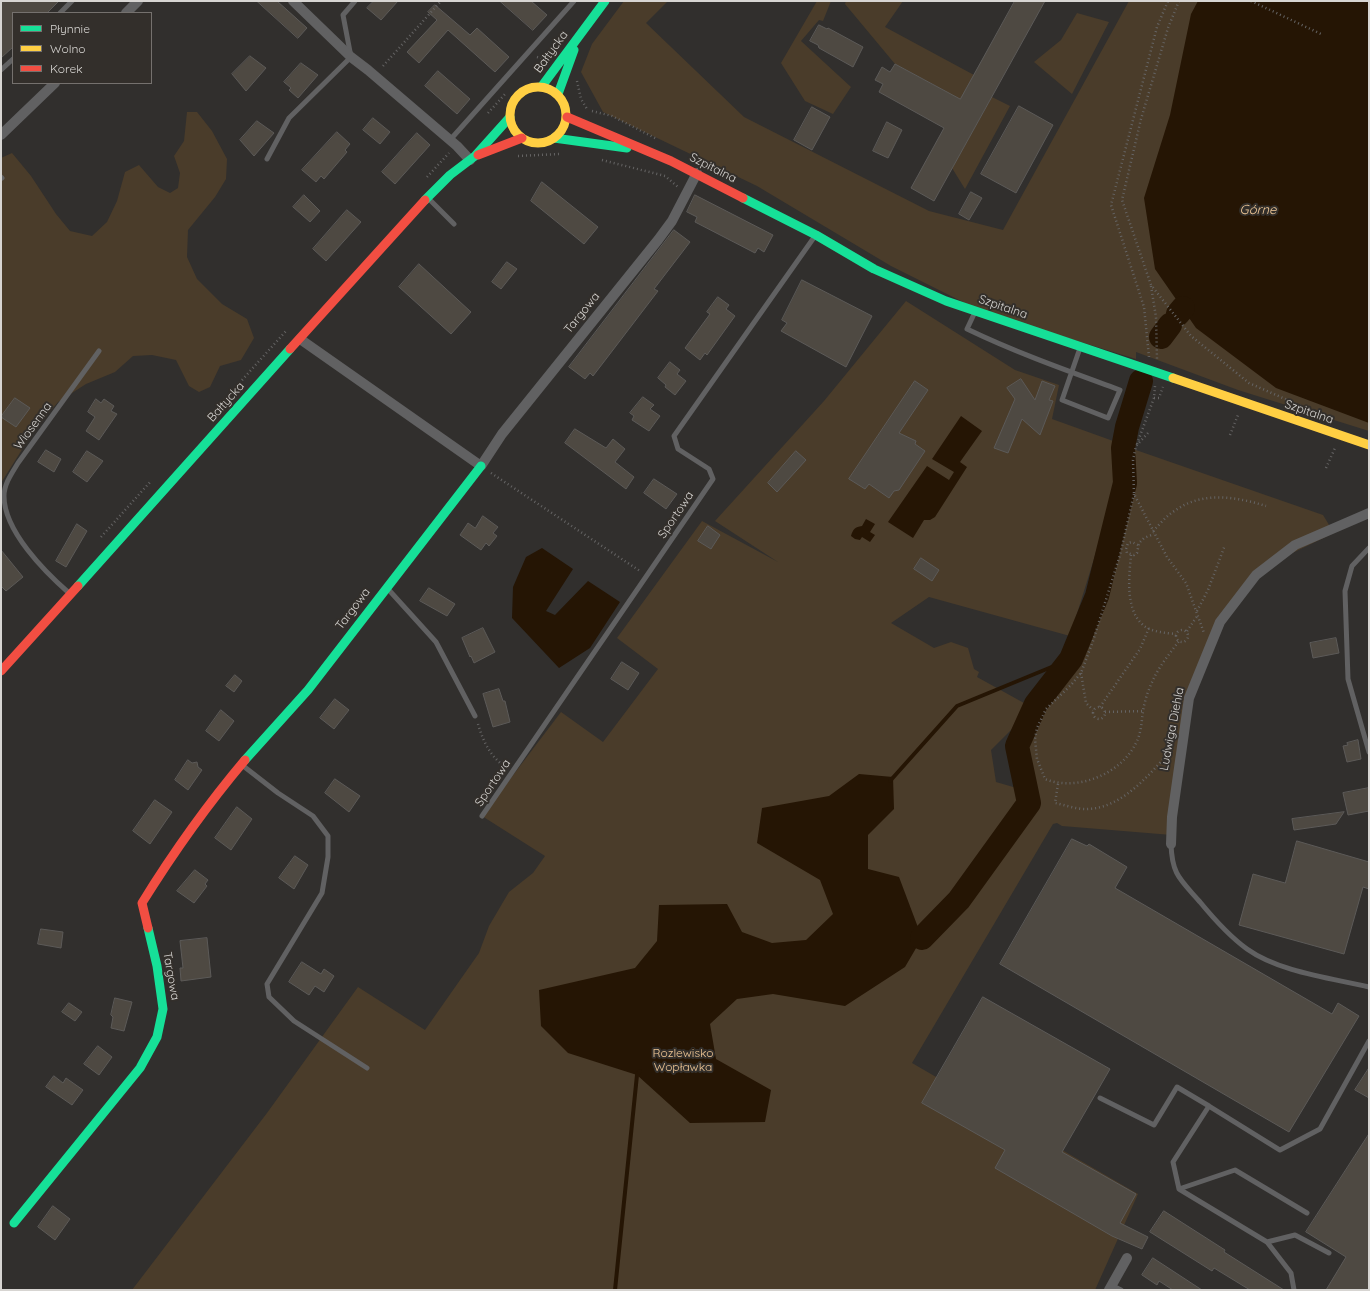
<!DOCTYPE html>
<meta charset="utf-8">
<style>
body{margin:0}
#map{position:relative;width:1370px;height:1291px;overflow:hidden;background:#312f2d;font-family:Quicksand,sans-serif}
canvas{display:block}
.frame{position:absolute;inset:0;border:2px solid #d7d5d2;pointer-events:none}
.legend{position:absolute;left:12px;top:12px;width:140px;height:72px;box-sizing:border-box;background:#332f2b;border:1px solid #75716e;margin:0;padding:5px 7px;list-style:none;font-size:12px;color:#d7d5d2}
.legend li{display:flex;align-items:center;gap:8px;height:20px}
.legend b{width:20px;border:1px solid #75716e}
</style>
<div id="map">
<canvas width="1370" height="1291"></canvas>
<div class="frame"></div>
<ul class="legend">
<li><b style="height:5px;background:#16e098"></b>Płynnie</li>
<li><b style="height:5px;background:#ffcf43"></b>Wolno</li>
<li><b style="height:5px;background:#f24e42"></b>Korek</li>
</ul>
</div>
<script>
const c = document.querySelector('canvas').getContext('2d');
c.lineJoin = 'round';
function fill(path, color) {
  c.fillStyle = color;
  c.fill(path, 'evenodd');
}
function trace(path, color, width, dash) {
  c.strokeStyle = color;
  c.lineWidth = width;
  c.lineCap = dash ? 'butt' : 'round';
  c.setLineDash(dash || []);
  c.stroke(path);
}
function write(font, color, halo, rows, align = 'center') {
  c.font = font + ' Quicksand,sans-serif';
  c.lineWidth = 4;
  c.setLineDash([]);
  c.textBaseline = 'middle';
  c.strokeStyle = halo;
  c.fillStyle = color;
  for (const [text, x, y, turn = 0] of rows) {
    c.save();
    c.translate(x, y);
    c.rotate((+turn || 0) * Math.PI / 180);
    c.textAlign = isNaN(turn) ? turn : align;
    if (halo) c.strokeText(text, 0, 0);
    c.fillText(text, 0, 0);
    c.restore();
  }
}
const green = new Path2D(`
 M624 1H668L646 23 744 117 929 211 1003 230 1129 1H1369V431L1238 390 1136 352V359L983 312 891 266 757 186 603 112 581 72 592 44Z
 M817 1H831L823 21 819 20 801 41 851 87 833 114 805 101 781 63Z
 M846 1H903L885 27 974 75 959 102 945 91 895 64 845 4Z
 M1077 13 1109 22 1072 94 1034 62 1061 40Z
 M992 97 1010 106 965 189 952 168Z
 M187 112H197L212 131 227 159 226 179 215 197 188 230 187 257 197 279 222 304 247 319 254 338 241 360 220 366 210 387 199 392 189 386 176 360 152 355 133 356 115 372 86 384 58 402 33 432 1 483V158L12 153 31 176 56 214 70 231 92 236 107 222 117 201 125 172 139 165 158 187 170 193 178 188 180 173 174 156 184 141Z
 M906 301 1015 370 1059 385 1052 419 1116 442 1117 485 1070 636 929 597 891 623 934 648 951 642 968 648 974 669 979 672 977 677 1033 708 991 750 996 782 1027 791 1017 746 1036 704 1071 659 1097 596 1125 483 1123 448 1133 449 1323 515 1334 533 1284 557 1252 580 1228 608 1195 674 1172 835 1062 826 1057 823 1053 824 912 1063 1138 1194 1095 1290H132L267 1113 358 987 425 1030 479 953 489 926 509 892 533 873 545 856 482 816 561 712 603 742 658 669 617 638 702 521 778 562 715 521 824 401Z`);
const water = new Path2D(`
 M1198 1H1369V423L1276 388 1196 328 1155 269 1144 198 1170 115 1191 14Z
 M961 416 982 431 960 462 967 467 935 517 930 520H924L913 538 888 522 927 466 949 480 954 472 932 459Z
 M866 519 875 524 870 532 875 535 870 542 862 537 860 540 855 539 851 536C853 529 855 527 862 526Z
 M542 548 573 569 546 611 555 615 588 581 620 602 590 648 559 668 512 618 513 587 526 557Z
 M859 774 893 777 894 809 868 835V869L899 877 922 938 905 967 845 1006 773 994 737 999 710 1024 716 1059 771 1090 765 1122 690 1123 637 1075 568 1053 541 1026 539 990 635 968 657 941 659 905 727 904 742 932 772 943 806 940 833 914 820 880 757 843 762 808 829 796Z`);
const stream = new Path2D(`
 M890 781 957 706 1071 659
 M615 1290 637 1075 640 1071`);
const river = new Path2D(`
 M1178 314 1183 308
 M1161 337 1170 325
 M922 938 959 900 1029 803 1017 746 1036 704 1071 659 1097 596 1125 483 1123 448 1127 427 1141 381`);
const building = new Path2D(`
 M1 1H59L47 13H13V47L1 58Z
 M257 1H277L307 28 298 38Z
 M374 1H398L381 20 367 8Z
 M500 1H531L547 15 533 30Z
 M1015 1H1045L934 201 911 188 944 128 879 92 883 84 875 80 882 67 890 72 895 64 960 99Z
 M435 5 470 35 477 28 509 57 495 72 448 30 419 63 407 52 437 20 428 12Z
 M819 25 827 29 828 28 863 47 853 67 819 48 818 45 810 41Z
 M250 56 266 68 246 91 232 74Z
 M301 63 318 75 298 98 289 90 291 88 284 82Z
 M438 71 470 99 457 114 425 86Z
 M1019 106 1053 125 1016 193 981 174Z
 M812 107 830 117 812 150 794 140Z
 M373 118 390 132 380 144 363 130Z
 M257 121 274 133 254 156 240 140Z
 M887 122 902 130 888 158 873 151Z
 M337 132 350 144 345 150 347 152 324 179 321 176 316 182 302 170Z
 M417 133 430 145 395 184 382 172Z
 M542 182 598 227 584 244 531 201Z
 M971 192 982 198 969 220 959 214Z
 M304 195 320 211 310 222 293 207Z
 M695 195 773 235 764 252 758 248 755 253 695 222 697 217 687 212Z
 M347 210 361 222 326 261 313 249Z
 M674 230 690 242 654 289 658 291 603 363 593 376 590 373 585 379 569 367Z
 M507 262 517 269 501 289 492 282Z
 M419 264 471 312 451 334 399 287Z
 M802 280 872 316 846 367 781 331 787 323 782 320Z
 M718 297 729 305 726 309 735 316 707 355 705 353 700 360 685 348 710 314 707 312Z
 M670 362 680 370 677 374 686 381 675 395 665 387 666 385 658 378Z
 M1021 379 1035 400 1042 381 1055 386 1049 400 1053 401 1040 435 1022 419 1008 453 994 448 1015 399 1007 388Z
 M915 381 928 390 899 433 916 441 915 444 925 451 899 490 894 491 889 498 869 484 865 489 849 479Z
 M643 397 654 405 650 409 660 416 649 431 632 420 634 416 630 413Z
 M15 398 30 408 16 427 1 417Z
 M96 399 101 403 104 399 114 406 111 411 117 414 99 440 86 431 95 417 88 412Z
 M575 429 606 448 613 439 625 449 615 462 634 477 626 489 565 443Z
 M46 450 61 459 54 472 38 462Z
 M87 451 103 461 87 482 73 472Z
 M796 451 806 460 777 492 768 483Z
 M654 479 677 494 666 509 644 493Z
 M483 516 498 527 493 533 497 536 489 546 486 543 481 550 460 535 468 523 475 528Z
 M77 524 87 531 66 567 56 561Z
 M708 526 720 535 711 549 698 541Z
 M1 550 23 577 6 591 1 586Z
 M921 558 939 570 932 581 914 569Z
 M429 588 455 604 447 616 420 601Z
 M483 628 495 652 474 663 471 656 470 657 462 638Z
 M1336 638 1339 653 1313 658 1310 643Z
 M622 662 639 673 628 690 611 679Z
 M235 675 242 681 234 692 226 686Z
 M499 689 503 701H505L510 722 493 727 483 694Z
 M335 699 349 710 334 729 320 718Z
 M221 710 234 721 219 741 206 731Z
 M1358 740 1361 759 1347 762 1343 746 1348 745 1347 743Z
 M188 760 192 763 197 762 198 767 202 770 188 790 175 780Z
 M335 779 360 796 349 812 325 793Z
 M1369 788V811L1348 815 1343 793Z
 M155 800 172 812 150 844 133 831Z
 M237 807 252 819 231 850 215 838Z
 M1344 812 1336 824 1294 830 1292 819Z
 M1072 839 1087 846 1089 844 1127 867 1115 888 1332 1014 1338 1003 1359 1016 1289 1132 1000 964Z
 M1297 841 1369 862V889L1363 887 1344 954 1239 925 1253 874 1285 883Z
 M295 856 308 865 294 889 279 878Z
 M195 870 208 880 205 884 207 886 194 903 177 891Z
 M41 929 63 932 61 948 38 944Z
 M207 938 211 977 181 981 180 968H183L180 941Z
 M302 962 321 974 324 969 334 976 324 992 315 986 309 995 289 982Z
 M983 997 1110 1069 1062 1152 1136 1194 1120 1223 1148 1237 1142 1249 1112 1236 995 1168 1005 1150 922 1103Z
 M115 998 132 1002 124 1031 111 1028 113 1017 111 1015Z
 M69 1003 82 1012 75 1021 62 1012Z
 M98 1046 112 1057 99 1075 84 1064Z
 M1369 1068V1098L1355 1090Z
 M54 1076 63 1083 66 1078 83 1090 72 1105 46 1087Z
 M1369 1134V1290H1326L1346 1257 1306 1232Z
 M53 1206 70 1219 55 1240 38 1227Z
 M1164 1211 1225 1250 1224 1252 1284 1290H1250L1214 1268 1212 1271 1150 1232Z
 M1153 1258 1202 1290H1173L1159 1281 1157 1285 1142 1275Z`);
const path = new Path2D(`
 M1179 1 1168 28 1141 119 1122 200 1151 285 1191 336 1249 383 1301 406
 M1251 1 1321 34
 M537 57 546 60
 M383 66 441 1
 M577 81 581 99 587 109
 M592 111 612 116 657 139
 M488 113 506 93
 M518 156 559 154
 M602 160 665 176 678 187
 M427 177 449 153
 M1151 286 1156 317 1157 359
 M1149 357 1144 307 1111 205 1157 27 1168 1
 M234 389 286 331
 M1154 398H1159L1163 387
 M1148 433 1136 446 1133 460 1134 494 1167 557 1186 583 1204 633
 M1230 435 1238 415
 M1137 444 1154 398 1155 386
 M1326 468 1335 448
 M491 473 640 571
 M1134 494 1120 555 1093 641 1081 673 1071 685 1046 709 1037 728 1035 739 1037 759 1045 779C1077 792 1121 774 1136 743 1143 730 1141 715 1145 702 1147 693 1151 684 1155 676 1161 664 1171 652 1179 641
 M1153 531C1160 524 1167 515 1176 510 1203 491 1237 497 1266 506
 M101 537 151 481
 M1138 545 1132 542 1128 543 1126 549 1127 553 1134 555 1137 553 1139 543 1144 538 1154 534
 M1131 555C1129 577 1125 609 1143 625 1151 632 1166 633 1176 634
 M1197 611 1208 590 1225 545
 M1176 636a6 6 0 1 1 12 0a6 6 0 1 1-12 0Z
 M1187 631 1198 615
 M1081 673 1086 703 1093 710
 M1093 713a6 6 0 1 1 12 0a6 6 0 1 1-12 0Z
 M1100 707 1140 649 1149 628
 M1105 712 1144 711
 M478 724C483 741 490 756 505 767
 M1058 784 1055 803C1065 805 1078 810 1089 809 1122 807 1149 776 1169 752`);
const lane = new Path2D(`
 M60 13 72 1
 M1 70 13 59
 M450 140 574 1
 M267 159 289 118 351 57 343 15 355 1
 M1 177 2 178
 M428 198 454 224
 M975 312 967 329C1017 353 1068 371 1120 390L1108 418 1062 400 1080 348
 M1369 548 1352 566 1345 591 1348 679 1369 752
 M388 589 436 642 475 716
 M69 593C45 572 4 531 4 496 4 484 12 473 18 463L99 351
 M242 765 278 793 313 816 328 836V857L322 893 267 984 269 997 294 1021 367 1068
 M482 816 713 479 709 469 678 449 674 436 815 236
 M1171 844C1172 875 1180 879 1200 902 1214 919 1229 936 1247 949 1279 972 1331 978 1369 987
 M1100 1098 1154 1125 1177 1087 1209 1106
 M1179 1189 1235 1170 1307 1213
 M1267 1242 1295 1235 1329 1253
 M1111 1285 1121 1290
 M1294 1290 1291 1273 1267 1242 1179 1189 1173 1162 1209 1106 1280 1150 1320 1129 1369 1041`);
const street = new Path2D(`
 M293 1 351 57 368 70 457 146 470 160
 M126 13 138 1
 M1 135 55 83
 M300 339 481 466 502 434 658 240 672 221 697 173
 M1171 844 1172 817 1189 698 1220 622 1256 575 1295 545 1369 513
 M1109 1290 1127 1258`);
const fast = new Path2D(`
 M542 86 605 1
 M558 94 574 50
 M554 138 627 148
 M743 198 816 235 874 269 946 301 1173 378
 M425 200 450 175 475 156 510 117
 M78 586 290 349
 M245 760 308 690 481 466
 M14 1223 140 1068 157 1037 163 1009 157 966 148 928`);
const slow = new Path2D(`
 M510 115a28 28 0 1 1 56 0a28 28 0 1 1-56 0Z
 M1173 378 1369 445`);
const jam = new Path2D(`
 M567 117 671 161 743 198
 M478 155 522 138
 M290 349 425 200
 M1 671 78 586
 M148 928 142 903C173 853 207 805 245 760`);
const streetNames = [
 ["Bałtycka",551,52,-54],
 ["Szpitalna",713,168,27],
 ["Szpitalna",1003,307,19],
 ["Targowa",582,313,-51],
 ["Bałtycka",226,402,-48],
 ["Szpitalna",1309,412,19],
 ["Wiosenna",33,426,-54],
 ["Sportowa",676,515,-56],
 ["Targowa",353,609,-53],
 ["Ludwiga Diehla",1172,729,-79],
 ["Sportowa",493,783,-56],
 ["Targowa",171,976,80]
];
const parkNames = [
 ["Rozlewisko",683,1053],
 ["Wopławka",683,1067]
];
const waterNames = [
 ["Górne",1258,210]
];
fill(green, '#4a3c2a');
fill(water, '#251504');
trace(stream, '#251504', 4);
trace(river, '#251504', 24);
fill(building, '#4e4942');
trace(building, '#5c5a58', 1);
trace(path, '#656464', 2.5, [1, 3]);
trace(lane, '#616162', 5);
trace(street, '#616162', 10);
trace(fast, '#16e098', 9);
trace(slow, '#ffcf43', 9);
trace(jam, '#f24e42', 9);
write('12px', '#d7d5d2', '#332f2b', streetNames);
write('12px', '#f0c795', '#332f2b', parkNames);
write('italic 13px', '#f3ca98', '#332f2b', waterNames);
</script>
